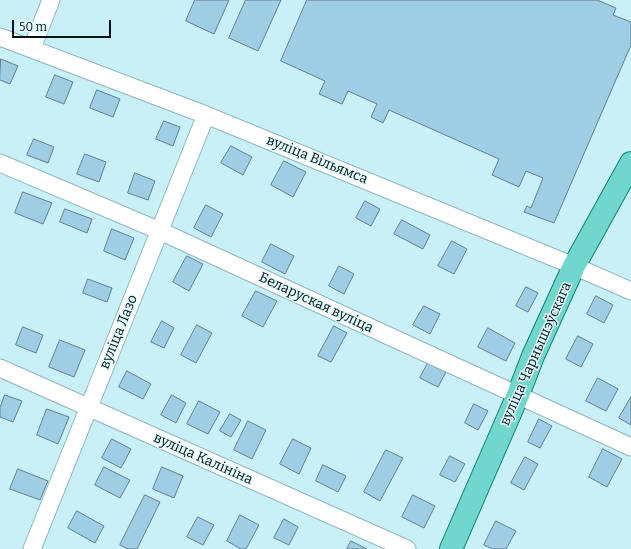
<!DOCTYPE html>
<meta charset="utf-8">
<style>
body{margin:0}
#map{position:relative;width:631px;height:549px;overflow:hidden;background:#c8f0f6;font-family:Bitter,serif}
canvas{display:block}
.scale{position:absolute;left:12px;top:20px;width:99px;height:18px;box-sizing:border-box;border:2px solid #051416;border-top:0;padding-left:5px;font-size:12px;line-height:14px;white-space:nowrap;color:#051416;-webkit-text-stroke:3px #e2fafe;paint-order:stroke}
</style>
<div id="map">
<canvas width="631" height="549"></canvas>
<div class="scale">50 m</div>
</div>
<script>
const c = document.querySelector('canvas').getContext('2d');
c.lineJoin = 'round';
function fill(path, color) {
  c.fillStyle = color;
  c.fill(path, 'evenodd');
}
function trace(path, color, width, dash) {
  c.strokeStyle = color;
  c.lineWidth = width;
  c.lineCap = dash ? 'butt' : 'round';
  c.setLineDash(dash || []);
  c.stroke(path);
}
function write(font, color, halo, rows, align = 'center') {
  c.font = font + ' Bitter,serif';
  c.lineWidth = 3;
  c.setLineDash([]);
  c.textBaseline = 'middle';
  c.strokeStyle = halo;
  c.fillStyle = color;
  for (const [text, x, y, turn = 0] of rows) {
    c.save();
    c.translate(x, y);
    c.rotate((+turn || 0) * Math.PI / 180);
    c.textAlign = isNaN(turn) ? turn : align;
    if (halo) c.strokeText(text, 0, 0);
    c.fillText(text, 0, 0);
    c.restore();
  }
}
const building = new Path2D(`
 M195 0H229L214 34 186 21Z
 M246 0H281L258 51 229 38Z
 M307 0H597L616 8 613 15 631 22V45L554 223 524 212 527 206 531 208 543 178 526 171 519 187 492 175 499 159 389 110 383 123 371 117 377 104 348 91 342 104 319 94 325 81 281 61Z
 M1 59 18 66 10 84 0 80Z
 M55 75 73 82 64 104 46 97Z
 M97 90 120 99 113 117 90 108Z
 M164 121 180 127 173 146 156 139Z
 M34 139 54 147 48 163 27 155Z
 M231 146 252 157 243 175 221 163Z
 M85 154 106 162 99 182 77 174Z
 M284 161 306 172 293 197 271 185Z
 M135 173 155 181 148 200 128 193Z
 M23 192 52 203 43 224 15 213Z
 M365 201 380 209 371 226 356 218Z
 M206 205 223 214 211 237 194 228Z
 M65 209 92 219 87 233 60 222Z
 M402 220 430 235 423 249 394 234Z
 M112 229 134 238 125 260 104 251Z
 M452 241 467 249 454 274 438 266Z
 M271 244 294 256 285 274 262 262Z
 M187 256 203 264 189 291 173 282Z
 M339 266 354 274 344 294 329 286Z
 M88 279 112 288 107 302 83 293Z
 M526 287 538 293 528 312 516 306Z
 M256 291 277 301 263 327 242 316Z
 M596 296 613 305 604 323 587 314Z
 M424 306 440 314 430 334 413 325Z
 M162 321 174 328 164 348 151 342Z
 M197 325 212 333 196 363 181 355Z
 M334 326 347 333 331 362 318 356Z
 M23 327 43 335 36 353 16 345Z
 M488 328 515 343 506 361 478 347Z
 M578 336 593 344 581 367 566 359Z
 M60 340 85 350 74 377 49 367Z
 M428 363 446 372 438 387 420 378Z
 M127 371 151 384 143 399 119 387Z
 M598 378 618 389 606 411 586 401Z
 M5 395 22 401 13 422 0 417V408Z
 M172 395 186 403 176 423 161 415Z
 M631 397V425L619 418Z
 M199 401 220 412 208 434 187 424Z
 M474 404 488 411 478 430 465 423Z
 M47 409 69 417 58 444 37 435Z
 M230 414 241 420 231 437 220 431Z
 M539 419 552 426 540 448 528 442Z
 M248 421 266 430 252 459 234 450Z
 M112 439 131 449 121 468 102 458Z
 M293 439 311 448 299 474 280 464Z
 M603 449 622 459 607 487 589 477Z
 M386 450 403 458 380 501 364 492Z
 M450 456 465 464 455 482 440 475Z
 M525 457 538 464 524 490 511 483Z
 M323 465 346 476 338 492 316 481Z
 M104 467 130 480 120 498 95 485Z
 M162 467 183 476 174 498 153 489Z
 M18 469 48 481 40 500 10 489Z
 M145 495 160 502 137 549H128L120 545Z
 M413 495 435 506 424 528 402 517Z
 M77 511 104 526 95 543 68 528Z
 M240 515 259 525 246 549H241L227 541Z
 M198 517 214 525 203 545 187 537Z
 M284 519 298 527 289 545 274 538Z
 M496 521 516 531 506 549H492L484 545Z
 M351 541 367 549H347Z`);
const minor = new Path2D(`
 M0 37 206 115 574 266 631 291
 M32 48 51 0
 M0 163 160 231 631 447
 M0 368 407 549
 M32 549 206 115`);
const major = new Path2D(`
 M451 549 518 395 533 356 574 266 631 163`);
const streetNames = [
 ["вуліца Вільямса",317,160,22],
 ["Беларуская вуліца",316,303,25],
 ["вуліца Лазо",119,332,-68],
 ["вуліца Чарнышэўскага",536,354,-66],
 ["вуліца Калініна",203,459,24]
];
fill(building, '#9fcde4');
trace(building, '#617f8f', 1);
trace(minor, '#90b7bc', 19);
trace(major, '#0d8176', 24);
trace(minor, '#fff', 17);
trace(major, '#71d6cb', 22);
write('14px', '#051416', '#e2fafe', streetNames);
</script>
